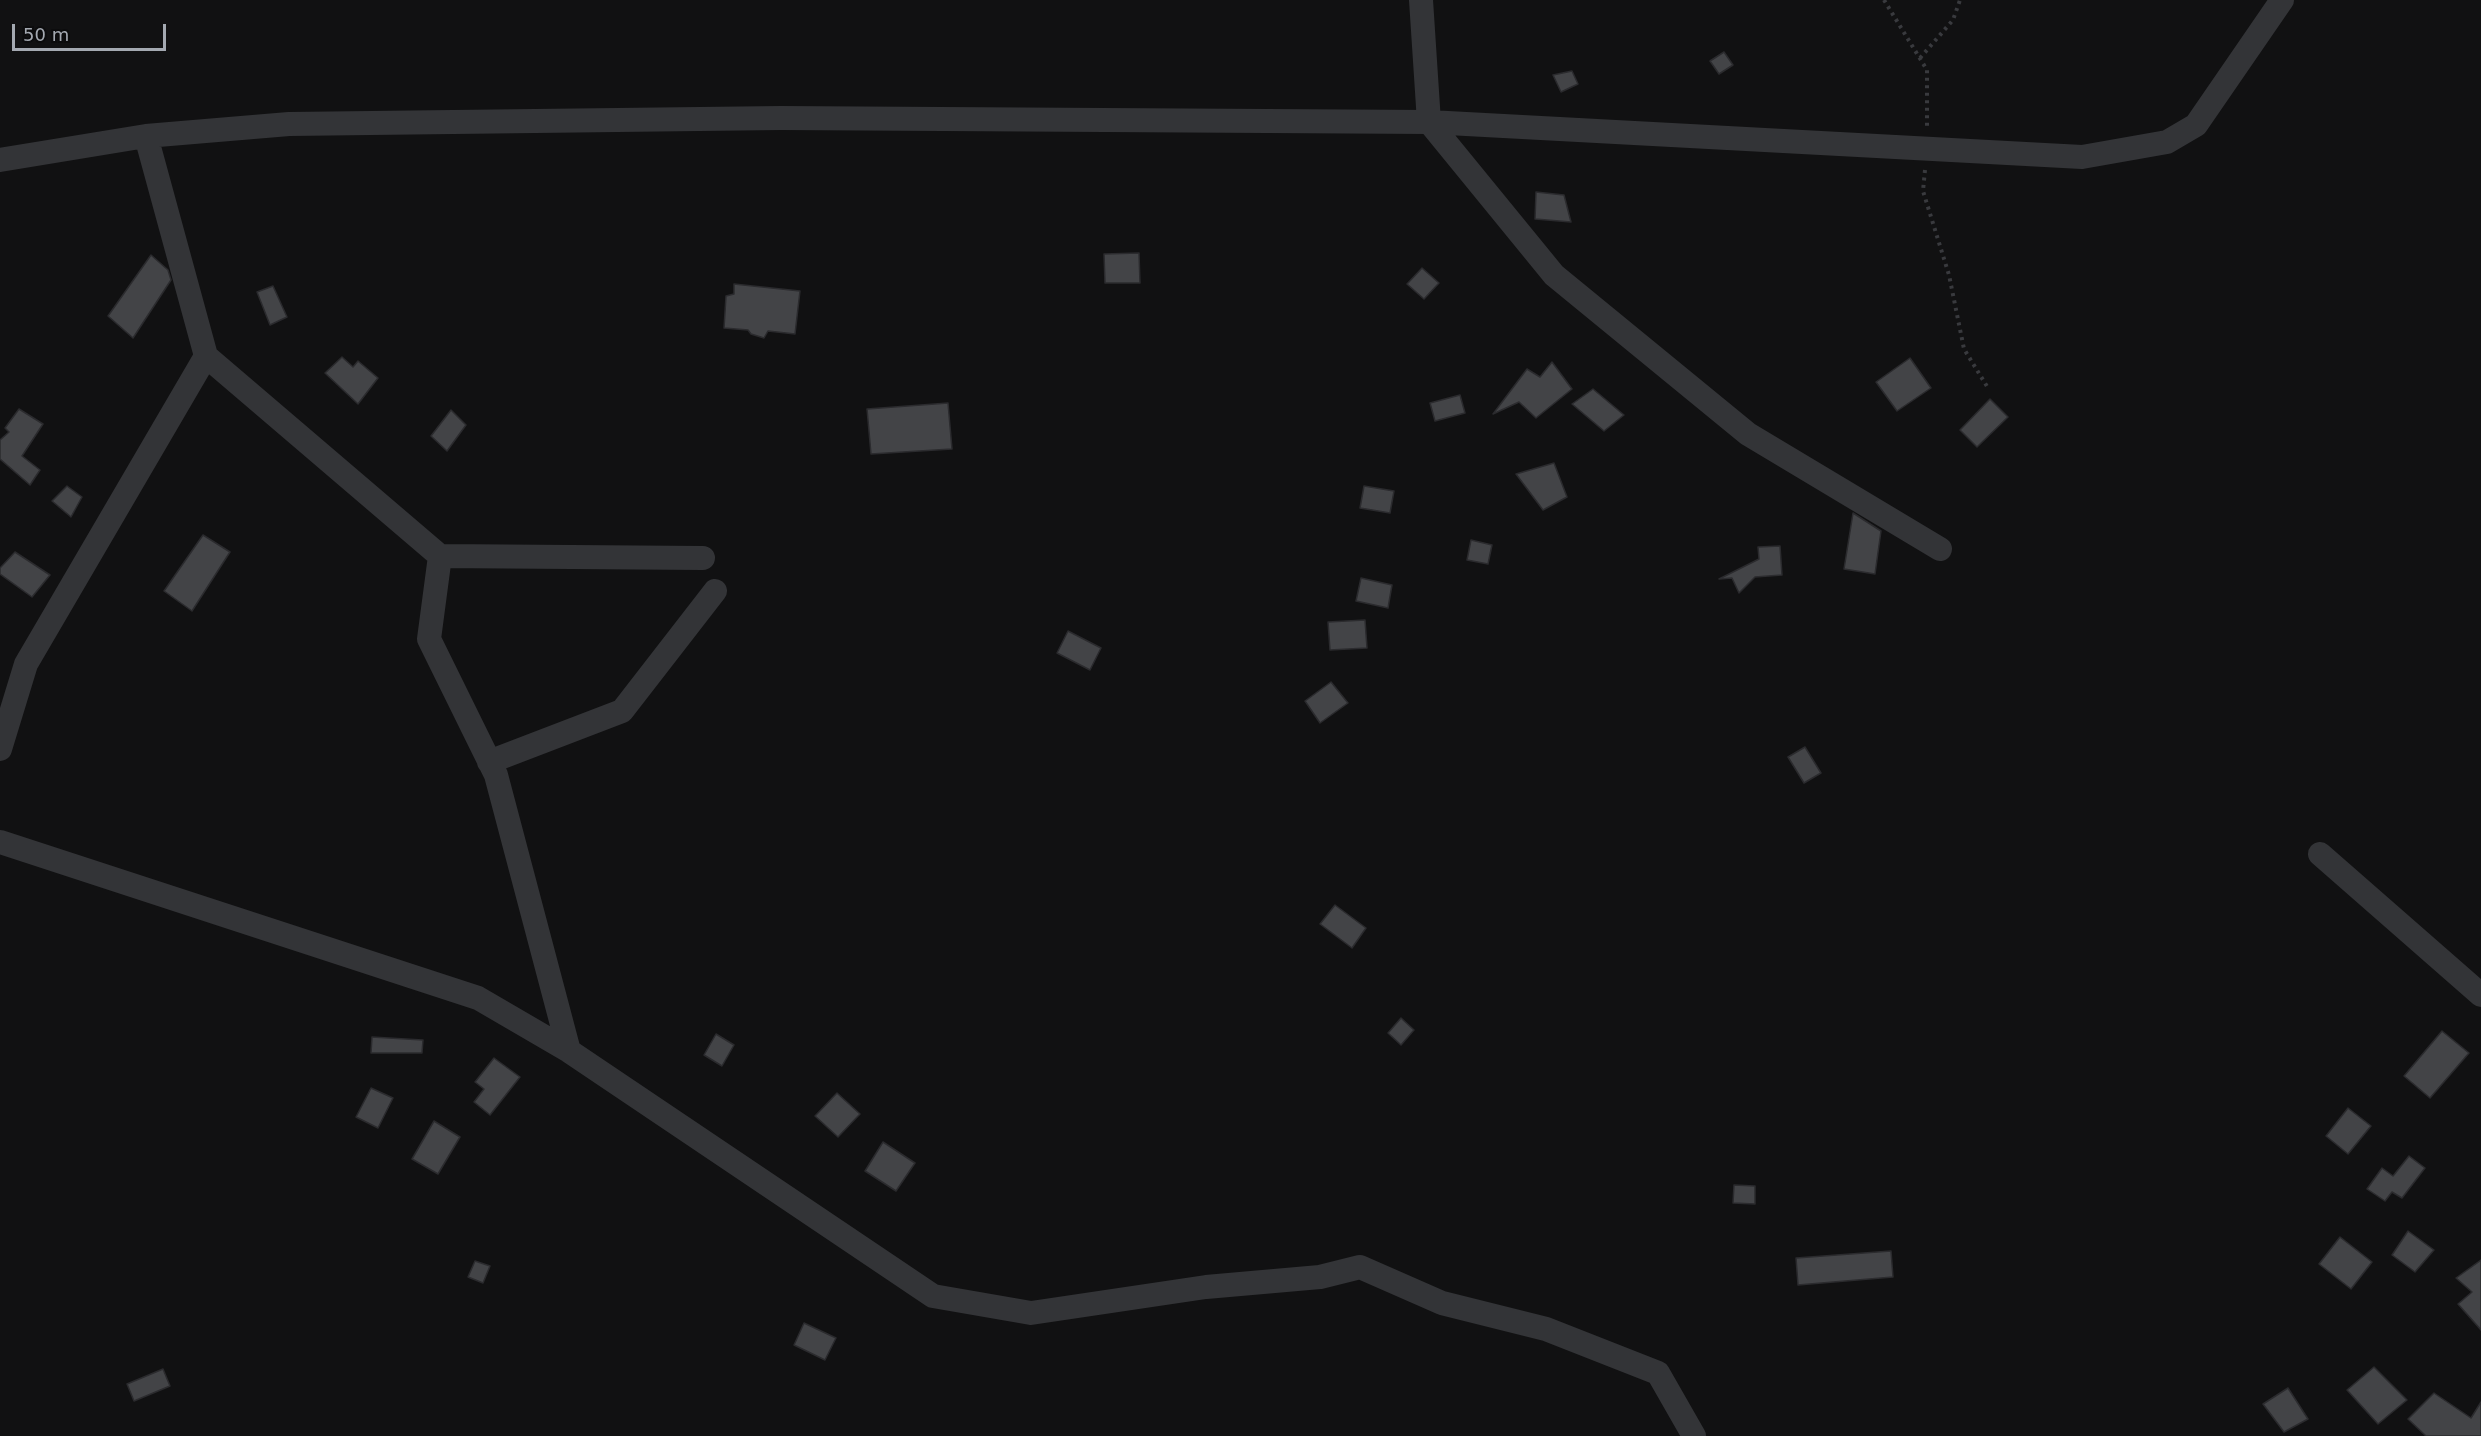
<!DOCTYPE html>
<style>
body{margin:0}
#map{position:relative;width:2481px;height:1436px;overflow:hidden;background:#111112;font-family:"DejaVu Sans",sans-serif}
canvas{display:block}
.scale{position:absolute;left:12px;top:24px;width:154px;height:27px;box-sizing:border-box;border:3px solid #a4a9b1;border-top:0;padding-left:8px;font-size:18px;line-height:21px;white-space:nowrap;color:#a4a9b1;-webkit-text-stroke:4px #0c0c0d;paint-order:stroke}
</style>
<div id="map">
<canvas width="2481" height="1436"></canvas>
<div class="scale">50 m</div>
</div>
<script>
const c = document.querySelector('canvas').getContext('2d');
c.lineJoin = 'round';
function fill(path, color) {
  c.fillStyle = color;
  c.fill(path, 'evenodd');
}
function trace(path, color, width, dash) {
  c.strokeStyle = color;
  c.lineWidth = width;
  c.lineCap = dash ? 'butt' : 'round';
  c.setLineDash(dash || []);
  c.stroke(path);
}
const building = new Path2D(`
 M1724 52 1733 65 1719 74 1710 61Z
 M1572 71 1578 84 1561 92 1553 75Z
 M1536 192 1564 195 1571 222 1535 219Z
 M1139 253 1140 283H1105L1104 254Z
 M151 255 168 270 171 280 133 338 108 316Z
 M1422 268 1439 283 1424 299 1407 284Z
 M734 284 800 291 795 334 768 331 764 338 751 334 748 330 724 328 726 296 734 294Z
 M273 286 287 317 270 325 257 292Z
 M342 357 353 367 358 361 378 378 358 404 325 373Z
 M1910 358 1931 388 1897 411 1876 382Z
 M1552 362 1572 389 1536 418 1519 402 1493 414 1527 369 1540 377Z
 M1593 389 1624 415 1604 431 1572 404Z
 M1460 395 1465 413 1435 421 1430 403Z
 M1990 399 2008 417 1977 447 1960 430Z
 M948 403 952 449 871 454 867 409Z
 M19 409 43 424 22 456 40 470 30 485 0 459V440L9 432 5 428Z
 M451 410 466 425 447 451 431 436Z
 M1554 463 1567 497 1543 510 1516 474Z
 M67 486 82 497 71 517 52 501Z
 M1364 486 1394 491 1390 513 1360 508Z
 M1853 513 1881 531 1875 574 1844 569Z
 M203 535 230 552 192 611 164 591Z
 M1471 540 1492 545 1488 564 1467 560Z
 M1780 546 1782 575 1755 577 1739 593 1732 578 1719 579 1759 559 1758 547Z
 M15 552 50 575 32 597 0 574V568Z
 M1361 578 1392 585 1388 608 1356 601Z
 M1365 620 1367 648 1330 650 1328 622Z
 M1068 631 1101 648 1090 670 1057 653Z
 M1331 682 1348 703 1320 723 1305 701Z
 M1805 747 1821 773 1804 783 1788 757Z
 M1335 905 1366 928 1352 948 1320 924Z
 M1401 1018 1414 1030 1401 1045 1388 1033Z
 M2442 1031 2469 1053 2430 1098 2404 1076Z
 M716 1034 734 1045 722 1066 704 1055Z
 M372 1037 423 1040 422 1053H371Z
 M494 1058 520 1077 490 1115 474 1102 484 1089 475 1082Z
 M371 1088 393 1098 378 1128 356 1117Z
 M837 1093 860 1114 838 1137 815 1116Z
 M2348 1108 2371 1126 2348 1154 2326 1136Z
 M434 1121 460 1137 438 1174 412 1159Z
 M883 1142 915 1163 896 1191 865 1171Z
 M2409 1156 2425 1168 2402 1198 2392 1192 2385 1201 2367 1189 2382 1168 2393 1176Z
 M1734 1185 1755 1186V1204L1733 1203Z
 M2408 1231 2434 1250 2415 1272 2392 1255Z
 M2340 1237 2372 1262 2351 1289 2319 1264Z
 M1891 1251 1893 1277 1798 1285 1796 1258Z
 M2481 1260V1330L2458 1304 2472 1292 2456 1278Z
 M475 1261 490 1266 483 1283 468 1277Z
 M804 1323 836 1338 825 1360 794 1345Z
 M2374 1367 2407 1400 2378 1424 2347 1390Z
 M163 1369 170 1386 134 1401 127 1384Z
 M2288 1388 2308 1419 2284 1432 2263 1404Z
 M2434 1393 2471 1418 2481 1402V1436H2426L2408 1419Z`);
const path = new Path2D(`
 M1884 0 1927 70V127
 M1920 58 1953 20 1960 0
 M1925 170 1923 191 1949 275 1964 349 1988 388`);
const minor = new Path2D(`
 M1421 0 1429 122 1554 275 1748 434 1940 549
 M146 136 206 356 440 556 703 558
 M0 160 146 136 289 124 781 118 1429 122 2082 157 2167 142 2196 125 2282 0
 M440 556 429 639 496 775 569 1051
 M0 749 26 664 206 356
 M489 762 622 711 715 591
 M0 842 478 998 569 1051 933 1296 1031 1313 1206 1287 1320 1277 1360 1267 1442 1303 1546 1329 1658 1373 1694 1436
 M2320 854 2481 995`);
fill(building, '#434447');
trace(building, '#2b2b2e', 1.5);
trace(path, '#393a3e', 4, [3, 4.5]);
trace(minor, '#333437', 24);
</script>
